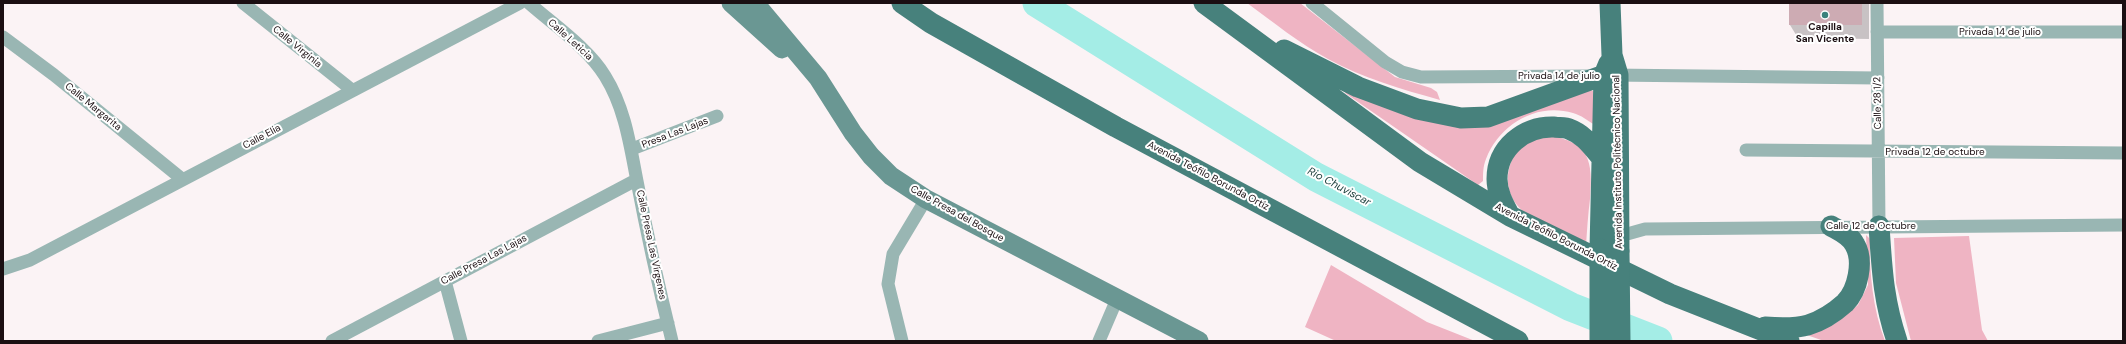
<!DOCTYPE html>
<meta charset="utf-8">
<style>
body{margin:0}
#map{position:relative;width:2126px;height:344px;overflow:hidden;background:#fbf3f5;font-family:"DM Sans",sans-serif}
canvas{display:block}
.frame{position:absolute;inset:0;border:4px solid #1b0f12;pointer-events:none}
</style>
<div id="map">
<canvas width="2126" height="344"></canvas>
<div class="frame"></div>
</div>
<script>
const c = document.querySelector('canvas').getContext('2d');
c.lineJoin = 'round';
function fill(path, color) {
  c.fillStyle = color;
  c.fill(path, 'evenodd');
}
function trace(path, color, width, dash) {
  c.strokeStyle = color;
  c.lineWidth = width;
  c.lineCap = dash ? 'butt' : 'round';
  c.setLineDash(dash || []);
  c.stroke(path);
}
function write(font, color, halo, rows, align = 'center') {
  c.font = font + ' "DM Sans",sans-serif';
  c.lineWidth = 4;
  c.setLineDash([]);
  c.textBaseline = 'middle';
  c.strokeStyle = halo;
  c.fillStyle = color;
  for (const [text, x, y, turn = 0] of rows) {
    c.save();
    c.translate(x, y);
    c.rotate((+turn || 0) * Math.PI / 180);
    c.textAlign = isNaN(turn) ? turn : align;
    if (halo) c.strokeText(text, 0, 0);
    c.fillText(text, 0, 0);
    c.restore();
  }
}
const green = new Path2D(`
 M1247 3H1300L1395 77 1431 88 1437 92 1440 100C1401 89 1363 78 1328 59 1299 43 1273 22 1247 3Z
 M1589 89 1593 91 1595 125C1588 121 1581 115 1573 113 1536 102 1499 125 1486 159 1483 166 1483 174 1483 181L1478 185 1345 93 1346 90 1448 123Z
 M1547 135C1590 142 1593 160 1590 199 1588 215 1587 230 1586 246 1552 229 1496 213 1510 165 1515 148 1531 139 1547 135Z
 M1866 235 1870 239C1869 272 1873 310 1885 341H1824L1798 332 1834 324 1858 305 1868 285Z
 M1969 236 1982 330 1988 341H1911L1896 283 1894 238Z
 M1331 265 1427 322 1475 341H1336L1305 327Z`);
const shadow = new Path2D(`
 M1790 3H1869V39L1798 38 1790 25Z`);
const river = new Path2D(`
 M1037 3 1316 177 1571 307 1658 341`);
const building = new Path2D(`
 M1789 3H1862V25H1789Z`);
const street = new Path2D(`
 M243 3 352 90
 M529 3C554 25 588 48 605 76 625 108 630 145 637 181 647 234 659 288 672 341
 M1312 3 1385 62 1402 72 1421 77 1588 76
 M1877 3 1879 226
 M1877 32H2123
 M3 37 54 75 182 179
 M1611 75 1878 78
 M632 149 717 116
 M1746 150 2123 153
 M1620 236 1645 229 2123 225
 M3 269 30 260 520 3
 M445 281 461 341
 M332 341 636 180
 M598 341 668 323
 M902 341 888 284 893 254 926 199
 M1099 341 1117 299`);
const secondary = new Path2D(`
 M731 3 782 49
 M755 3 818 78 853 133 871 156 891 176 926 199 1199 341`);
const primary = new Path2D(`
 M902 3 931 23 1116 127 1518 341
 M1204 3 1420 162 1510 216 1670 294 1789 341
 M1610 3 1612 55 1618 75 1619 251
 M1284 50 1358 87 1417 109 1461 118 1488 117 1604 75
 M1510 216C1504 205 1497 193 1497 179 1497 148 1524 126 1554 127 1558 128 1565 127 1569 129 1583 134 1591 145 1601 157
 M1879 226C1882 269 1883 299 1897 341
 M1600 249 1604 75 1609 63
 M1765 327C1779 328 1794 329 1808 325 1821 321 1835 312 1845 303 1858 290 1864 261 1855 245 1850 235 1840 231 1831 226`);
const primaryBridge = new Path2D(`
 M1600 249V341
 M1619 251 1620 341`);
const markers = [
 [1825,15,4,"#3a827c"]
];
const poiNames = [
 ["Capilla",1825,27],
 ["San Vicente",1825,39]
];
const streetNames = [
 ["Privada 14 de julio",2000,32],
 ["Calle Leticia",570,40,42],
 ["Calle Virginia",297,47,39],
 ["Privada 14 de julio",1559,76],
 ["Calle 28 1/2",1878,103,-91],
 ["Calle Margarita",93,107,39],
 ["Presa Las Lajas",675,133,-21],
 ["Calle Elia",262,137,-28],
 ["Privada 12 de octubre",1935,152],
 ["Avenida Instituto Politécnico Nacional",1618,162,-91],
 ["Avenida Teófilo Borunda Ortíz",1208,176,28],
 ["Calle Presa del Bosque",957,214,29],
 ["Calle 12 de Octubre",1871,226],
 ["Avenida Teófilo Borunda Ortíz",1556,237,27],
 ["Calle Presa Las Vírgenes",651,245,78],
 ["Calle Presa Las Lajas",484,260,-28]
];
const waterNames = [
 ["Rio Chuviscar",1339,187,28]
];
fill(green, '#efb4c3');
fill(shadow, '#0003');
trace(river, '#a4ede6', 29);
fill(building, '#cdabb3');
trace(street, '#99b6b3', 13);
trace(secondary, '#6a9793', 19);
trace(primary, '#47817c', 21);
trace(primaryBridge, '#47817c', 21);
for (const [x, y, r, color] of markers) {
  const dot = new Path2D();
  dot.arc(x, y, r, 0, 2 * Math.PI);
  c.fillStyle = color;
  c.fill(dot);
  trace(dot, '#fff', 1.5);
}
write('bold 10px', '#1b0f12', '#fff', poiNames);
write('10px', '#1b0f12', '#fff', streetNames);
write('italic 11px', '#193c39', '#fff', waterNames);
</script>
